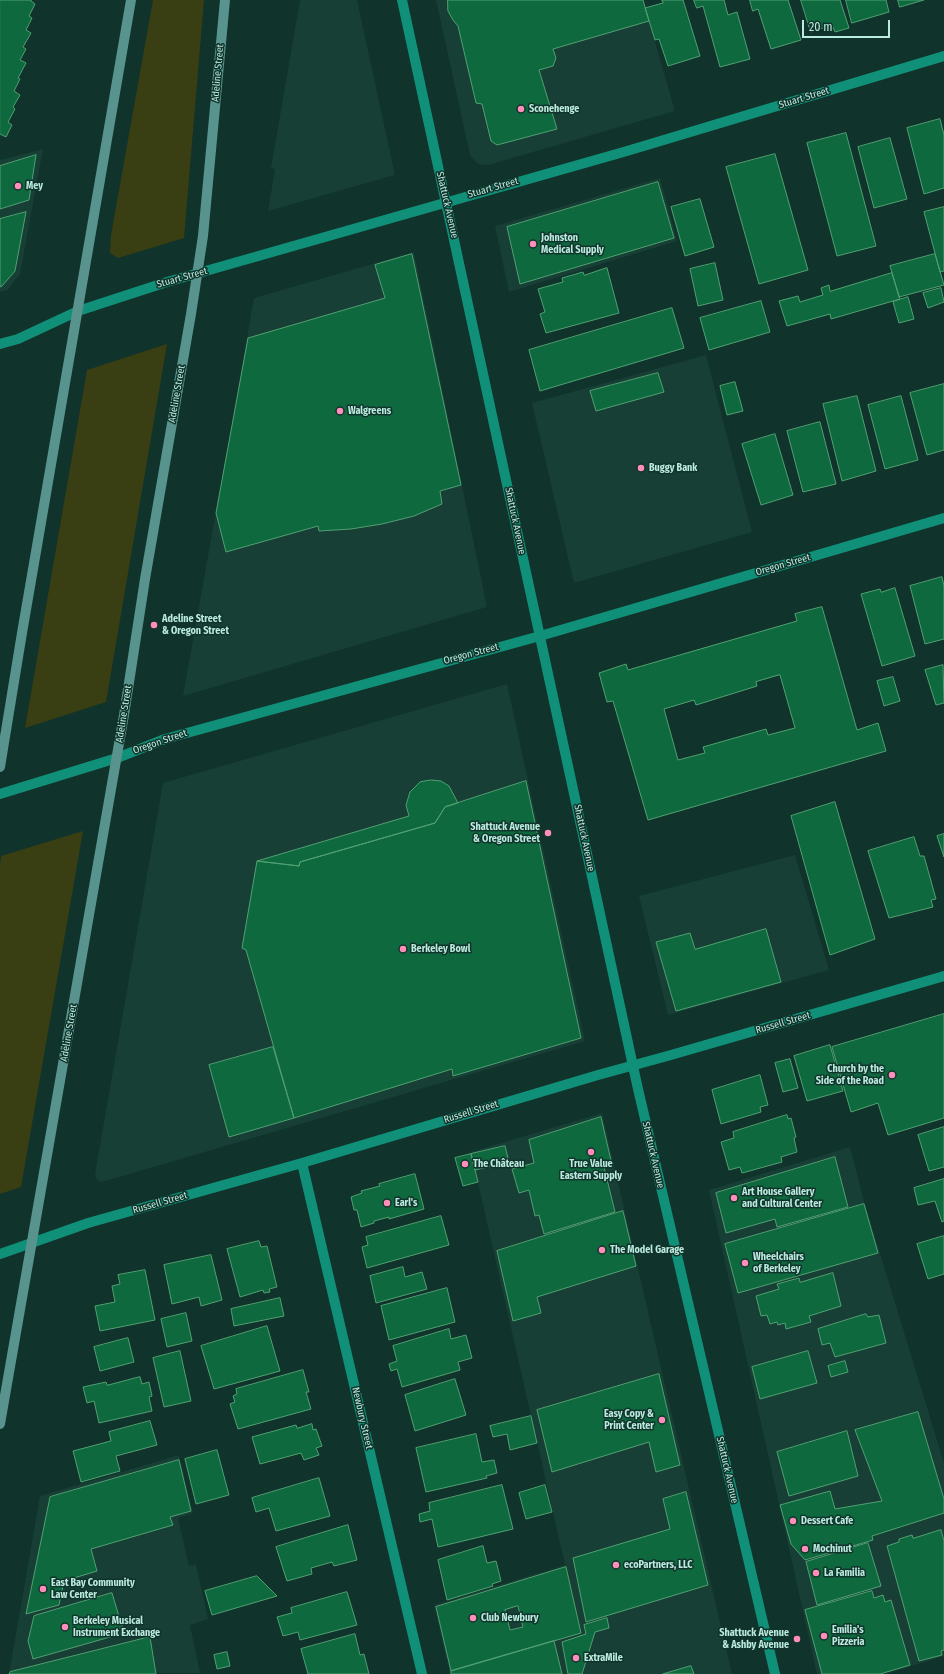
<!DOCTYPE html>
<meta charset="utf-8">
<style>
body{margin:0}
#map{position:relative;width:944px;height:1674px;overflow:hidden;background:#10332b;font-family:"Fira Sans Condensed",sans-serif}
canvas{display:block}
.scale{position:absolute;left:802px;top:20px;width:88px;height:18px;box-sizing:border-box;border:2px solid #bbebde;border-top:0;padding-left:5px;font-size:12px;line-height:14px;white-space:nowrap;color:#bbebde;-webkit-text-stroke:3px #10332b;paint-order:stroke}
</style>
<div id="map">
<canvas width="944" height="1674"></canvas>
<div class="scale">20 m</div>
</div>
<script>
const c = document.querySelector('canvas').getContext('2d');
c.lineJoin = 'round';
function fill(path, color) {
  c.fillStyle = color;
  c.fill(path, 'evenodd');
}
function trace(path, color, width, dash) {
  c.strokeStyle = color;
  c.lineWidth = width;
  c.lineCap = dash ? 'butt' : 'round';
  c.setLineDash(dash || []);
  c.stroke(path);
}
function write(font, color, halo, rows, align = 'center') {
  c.font = font + ' "Fira Sans Condensed",sans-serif';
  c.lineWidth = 3;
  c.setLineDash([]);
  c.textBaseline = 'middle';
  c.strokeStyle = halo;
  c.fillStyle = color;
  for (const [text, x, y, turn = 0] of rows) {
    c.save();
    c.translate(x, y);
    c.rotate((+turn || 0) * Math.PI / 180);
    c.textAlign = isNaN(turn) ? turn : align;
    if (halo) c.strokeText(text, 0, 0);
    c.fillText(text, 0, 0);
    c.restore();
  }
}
const built = new Path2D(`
 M300 0H357L395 175 268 211 275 169 271 168Z
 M436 0H643L675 111 488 165 478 164 470 155Z
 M43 149 20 274 8 290 0 292V160Z
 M660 178 677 241 509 292 495 226Z
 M414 252 487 607 183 696 254 298Z
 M706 355 752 532 574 583 532 403Z
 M507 684 585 1041 102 1182 97 1180 95 1174 163 783Z
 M795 855 829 970 668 1015 639 896Z
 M602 1113 732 1674H450L434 1605 565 1565 471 1152Z
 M850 1147 864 1201 944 1463V1656L886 1674H817L709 1190Z
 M179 1455 193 1513 178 1518 189 1566 196 1564 208 1619 190 1625 200 1673 9 1674 40 1496Z`);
const green = new Path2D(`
 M153 0H204L184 238 118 258 110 253 111 235Z
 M167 344 106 702 25 728 87 370Z
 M83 831 21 1187 0 1194V865L1 856Z`);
const building = new Path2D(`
 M0 0H31V1L35 4 29 16 32 18 26 30 31 33 23 47 26 49 20 60 26 63 18 78 20 79 14 91 20 95 13 107 15 109 8 122 12 125 6 137 0 134Z
 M448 0H643L649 21 553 49 556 58 553 66 539 70 557 129 497 145 491 141 482 104 476 103 458 26 453 20 448 11Z
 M662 0H683L700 56 668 66 659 39 655 40 645 8 663 3Z
 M694 0H724L728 15 737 12 750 59 720 67 703 6 697 8Z
 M750 0H788L801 40 771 49 758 9 753 11Z
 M801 0H840L849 28 835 32 832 25 811 32Z
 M846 0H886L889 12 852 23Z
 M898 0H924L900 7Z
 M940 119 944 135V188L924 194 907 128Z
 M846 133 876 246 837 256 807 143Z
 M890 138 907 199 874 208 858 147Z
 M775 154 808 270 759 284 726 167Z
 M36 155 29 200 0 209V166Z
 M658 182 674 238 520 284 507 227Z
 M700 199 714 247 685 256 671 207Z
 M944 207V271L940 272 924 212Z
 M26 212 15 271 2 286 0 287V219Z
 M412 254 461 485 440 491 442 504 414 516 382 524 351 529 319 531 318 526 226 552 216 513 248 338 385 298 375 265Z
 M935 254 944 285 899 297 890 266Z
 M715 263 723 300 698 306 690 269Z
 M607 268 619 313 546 333 540 314 545 312 538 289 563 282 562 278 583 272 584 275Z
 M892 273 900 299 831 319 830 314 787 326 779 301 798 296 800 302 823 295 821 288 829 285 830 291Z
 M941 288 944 302 928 308 923 293Z
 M908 297 914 319 899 323 893 302Z
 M761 301 770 332 709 350 700 318Z
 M672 308 684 348 540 391 529 350Z
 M658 373 664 392 596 411 590 391Z
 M735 382 743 411 727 415 720 386Z
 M944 384V450L927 455 910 393Z
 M857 396 876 471 842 481 823 404Z
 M901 396 918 460 885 469 868 405Z
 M820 422 836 484 803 492 787 431Z
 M775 434 793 495 761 505 742 444Z
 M942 577 944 586V639L925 644 910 586Z
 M895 588 915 656 882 666 861 594 880 589 881 592Z
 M822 607 857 730 878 723 886 751 648 820 613 701 607 702 599 673 626 664 628 670 797 621 795 614ZM780 675 795 728 768 735 766 729 703 747 705 753 678 760 664 709 694 700 696 705 757 686 756 682Z
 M943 665 944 703 936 705 925 670Z
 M893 677 900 701 884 706 877 681Z
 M431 780 441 781 449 786 458 803 445 807 435 823 300 862 299 866 257 861 409 816 406 805 410 792 420 782Z
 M526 781 581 1038 453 1076 452 1069 294 1118 246 950 242 948 257 861 299 866 300 862 435 823 445 807Z
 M835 802 875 939 830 955 791 816Z
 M944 834V857L937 836Z
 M914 837 920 856H924L936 899 931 900 933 907 889 918 868 851Z
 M766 929 781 982 676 1011 656 942 690 933 695 949Z
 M944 1014V1118L888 1135 878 1103 851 1112 832 1047Z
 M830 1045 843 1091 807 1101 794 1056Z
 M273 1047 294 1118 229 1137 209 1065Z
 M790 1059 798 1088 783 1092 775 1063Z
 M760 1075 768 1105 760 1107 761 1112 721 1124 712 1090Z
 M787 1115 788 1119 791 1118 796 1137 794 1138 797 1152 781 1157 782 1162 742 1173 740 1167 729 1170 721 1142 734 1138 733 1132Z
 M601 1117 612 1165 604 1167 615 1212 544 1234 539 1215 535 1216 529 1190 519 1193 512 1169 534 1163 529 1140Z
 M944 1127V1167L929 1171 918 1135Z
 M505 1146 509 1162 475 1170 471 1154Z
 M471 1154 478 1182 463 1186 455 1158Z
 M835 1157 848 1207 777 1227 775 1219 726 1233 716 1193Z
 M415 1174 424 1209 389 1219V1217L374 1221V1223L361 1227 357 1210H354L351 1197 362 1193 361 1191 380 1186 379 1184Z
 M944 1179V1221L942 1222 935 1201 918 1205 914 1188Z
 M864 1204 878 1253 738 1293 725 1244Z
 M623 1211 636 1266 537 1297 541 1313 513 1321 497 1251Z
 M441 1216 449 1245 367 1268 362 1247 368 1245 366 1237Z
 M944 1236V1274L928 1279 917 1244Z
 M259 1241 261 1247 267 1246 277 1287 269 1289 270 1292 264 1293 263 1290 240 1297 227 1249Z
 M211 1255 222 1300 201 1306 199 1297 172 1304 164 1265Z
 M403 1267 405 1277 422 1272 427 1289 376 1303 370 1276Z
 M145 1270 155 1320 100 1331 95 1306 115 1302 112 1286 120 1284 118 1275Z
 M833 1273 841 1306 809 1316 811 1322 786 1329 785 1323 778 1325 777 1322 770 1324 767 1315 761 1316 756 1296 779 1289 777 1284 799 1278 800 1282Z
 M447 1288 455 1322 389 1340 381 1306Z
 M280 1298 284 1316 234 1326 231 1309Z
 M186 1313 192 1341 167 1347 161 1319Z
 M866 1314 868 1317 879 1315 886 1343 835 1357 830 1343 822 1345 818 1329Z
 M267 1326 280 1371 214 1389 201 1346Z
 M449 1329 451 1339 466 1335 472 1358 458 1362 460 1370 402 1387 397 1369 391 1371 389 1364 397 1361 393 1346Z
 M128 1338 134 1362 100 1371 94 1347Z
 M180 1351 191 1401 164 1407 153 1358Z
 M808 1351 817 1383 760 1399 752 1367Z
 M845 1361 848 1372 831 1377 828 1366Z
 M303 1370 309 1392H306L311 1409 238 1429 230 1404 235 1402 233 1396 237 1394 236 1389Z
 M659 1374 680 1465 656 1472 649 1442 552 1472 537 1410Z
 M140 1377 142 1384 149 1382 152 1396 149 1397 152 1411 99 1423 94 1401 87 1403 83 1387 106 1382 107 1385Z
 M455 1379 466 1415 415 1431 405 1395Z
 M918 1412 944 1499V1513L872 1536 873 1540 805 1560 791 1544 780 1505 830 1491 835 1509 882 1501 855 1430Z
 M531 1416 537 1443 510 1450 507 1434 493 1437 490 1426Z
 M150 1421 157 1445 116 1456 120 1471 81 1482 73 1451 111 1441 109 1432Z
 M312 1424 313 1430 316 1429 322 1446 316 1448 319 1455 304 1460 301 1453 260 1464 252 1437 296 1425 297 1428Z
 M847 1431 858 1476 789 1496 777 1452Z
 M476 1434 482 1462 494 1460 497 1473 486 1476 487 1478 426 1492 416 1448Z
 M217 1450 229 1495 196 1504 185 1459Z
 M179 1460 191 1511 170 1517 173 1525 91 1549 97 1571 64 1581 59 1605 26 1614 50 1497Z
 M319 1478 330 1516 276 1531 269 1508 256 1512 252 1498Z
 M502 1485 513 1529 438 1547 432 1519 420 1522 419 1514 430 1511 429 1503Z
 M545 1485 552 1512 526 1519 519 1493Z
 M686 1492 708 1585 586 1622 573 1558 670 1529 663 1499Z
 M348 1525 357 1560 334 1566 332 1562 311 1568 312 1574 287 1581 276 1547Z
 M941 1530 944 1541V1650L941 1651 942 1655 919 1661 887 1546 899 1542V1539L912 1535 913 1538Z
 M868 1543 881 1586 817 1605 806 1562Z
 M483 1546 487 1563 496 1561 501 1581 492 1584 493 1586 447 1600 438 1560Z
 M566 1567 581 1633 451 1671 436 1607ZM518 1606 523 1627 510 1630 505 1610Z
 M257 1576 277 1596 212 1615 205 1591Z
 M872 1591 874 1598 883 1595 885 1602 891 1600 910 1665 880 1674H822L805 1610Z
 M347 1592 357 1625 300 1640 298 1632 283 1636 277 1617 292 1613 291 1608Z
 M112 1593 124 1633 33 1659 28 1641 34 1616Z
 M607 1618 609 1628 595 1632 582 1674H568L562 1642 586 1634 584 1625Z
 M355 1634 360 1655 364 1654 369 1674H308L301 1649Z
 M150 1637 156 1674H9L10 1672Z
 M554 1641 562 1674H451V1671Z
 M227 1652 230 1666 217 1669 214 1655Z
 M691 1666 694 1674H663Z`);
const minor = new Path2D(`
 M0 344 18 339 78 311 167 282 627 151 944 56
 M0 794 117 758 165 739 540 636 944 518
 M302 1163 422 1674
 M0 1254 88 1223 302 1163 598 1075 671 1055 944 976`);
const tertiary = new Path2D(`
 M402 0 638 1089 775 1674`);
const secondary = new Path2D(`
 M0 767 22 633 131 0
 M0 1424 124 715 145 579 191 314 203 236 225 0`);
const markers = [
 [521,109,4,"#ff8eba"],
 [18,186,4,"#ff8eba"],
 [533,244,4,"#ff8eba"],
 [340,411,4,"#ff8eba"],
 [641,468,4,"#ff8eba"],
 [154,625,4,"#ff8eba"],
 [548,833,4,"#ff8eba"],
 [403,949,4,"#ff8eba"],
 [892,1075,4,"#ff8eba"],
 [591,1152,4,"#ff8eba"],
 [465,1164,4,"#ff8eba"],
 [734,1198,4,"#ff8eba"],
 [387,1203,4,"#ff8eba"],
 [602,1250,4,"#ff8eba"],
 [745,1263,4,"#ff8eba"],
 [662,1420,4,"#ff8eba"],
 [793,1521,4,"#ff8eba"],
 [805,1549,4,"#ff8eba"],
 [616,1565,4,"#ff8eba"],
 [816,1573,4,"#ff8eba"],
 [43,1589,4,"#ff8eba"],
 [473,1618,4,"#ff8eba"],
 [65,1627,4,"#ff8eba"],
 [824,1636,4,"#ff8eba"],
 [797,1639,4,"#ff8eba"],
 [576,1658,4,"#ff8eba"]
];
const streetNames = [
 ["Adeline Street",218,73,-85],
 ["Stuart Street",804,98,-17],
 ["Stuart Street",493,188,-16],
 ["Shattuck Avenue",447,205,77],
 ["Stuart Street",182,278,-16],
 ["Adeline Street",177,394,-80],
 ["Shattuck Avenue",515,521,78],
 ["Oregon Street",783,565,-16],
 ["Oregon Street",471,654,-15],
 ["Adeline Street",124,714,-81],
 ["Oregon Street",160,742,-19],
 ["Shattuck Avenue",584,838,78],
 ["Russell Street",783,1023,-16],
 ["Adeline Street",69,1033,-80],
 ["Russell Street",471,1112,-17],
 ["Shattuck Avenue",653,1155,77],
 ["Russell Street",160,1203,-16],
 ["Newbury Street",362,1418,77],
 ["Shattuck Avenue",727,1470,77]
];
const poiNames = [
 ["Sconehenge",529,109],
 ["Mey",26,186],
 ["Johnston",541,238],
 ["Medical Supply",541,250],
 ["Walgreens",348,411],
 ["Buggy Bank",649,468],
 ["Adeline Street",162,619],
 ["& Oregon Street",162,631],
 ["Shattuck Avenue",540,827,"right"],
 ["& Oregon Street",540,839,"right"],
 ["Berkeley Bowl",411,949],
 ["Church by the",884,1069,"right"],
 ["Side of the Road",884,1081,"right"],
 ["The Château",473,1164],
 ["True Value",591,1164,"center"],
 ["Eastern Supply",591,1176,"center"],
 ["Art House Gallery",742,1192],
 ["and Cultural Center",742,1204],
 ["Earl's",395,1203],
 ["The Model Garage",610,1250],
 ["Wheelchairs",753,1257],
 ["of Berkeley",753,1269],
 ["Easy Copy &",654,1414,"right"],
 ["Print Center",654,1426,"right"],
 ["Dessert Cafe",801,1521],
 ["Mochinut",813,1549],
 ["ecoPartners, LLC",624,1565],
 ["La Familia",824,1573],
 ["East Bay Community",51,1583],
 ["Law Center",51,1595],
 ["Club Newbury",481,1618],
 ["Berkeley Musical",73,1621],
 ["Instrument Exchange",73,1633],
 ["Emilia's",832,1630],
 ["Pizzeria",832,1642],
 ["Shattuck Avenue",789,1633,"right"],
 ["& Ashby Avenue",789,1645,"right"],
 ["ExtraMile",584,1658]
];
fill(built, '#173f35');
fill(green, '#393f13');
fill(building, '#0e693e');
trace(building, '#51a072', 1);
trace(minor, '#119079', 10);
trace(tertiary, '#119079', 10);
trace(secondary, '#58938e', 10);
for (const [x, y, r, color] of markers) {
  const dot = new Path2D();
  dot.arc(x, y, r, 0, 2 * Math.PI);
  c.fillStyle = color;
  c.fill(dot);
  trace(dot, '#10332b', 1.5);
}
write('10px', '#bbebde', '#10332b', streetNames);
write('bold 10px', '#bbebde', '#10332b', poiNames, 'left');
</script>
